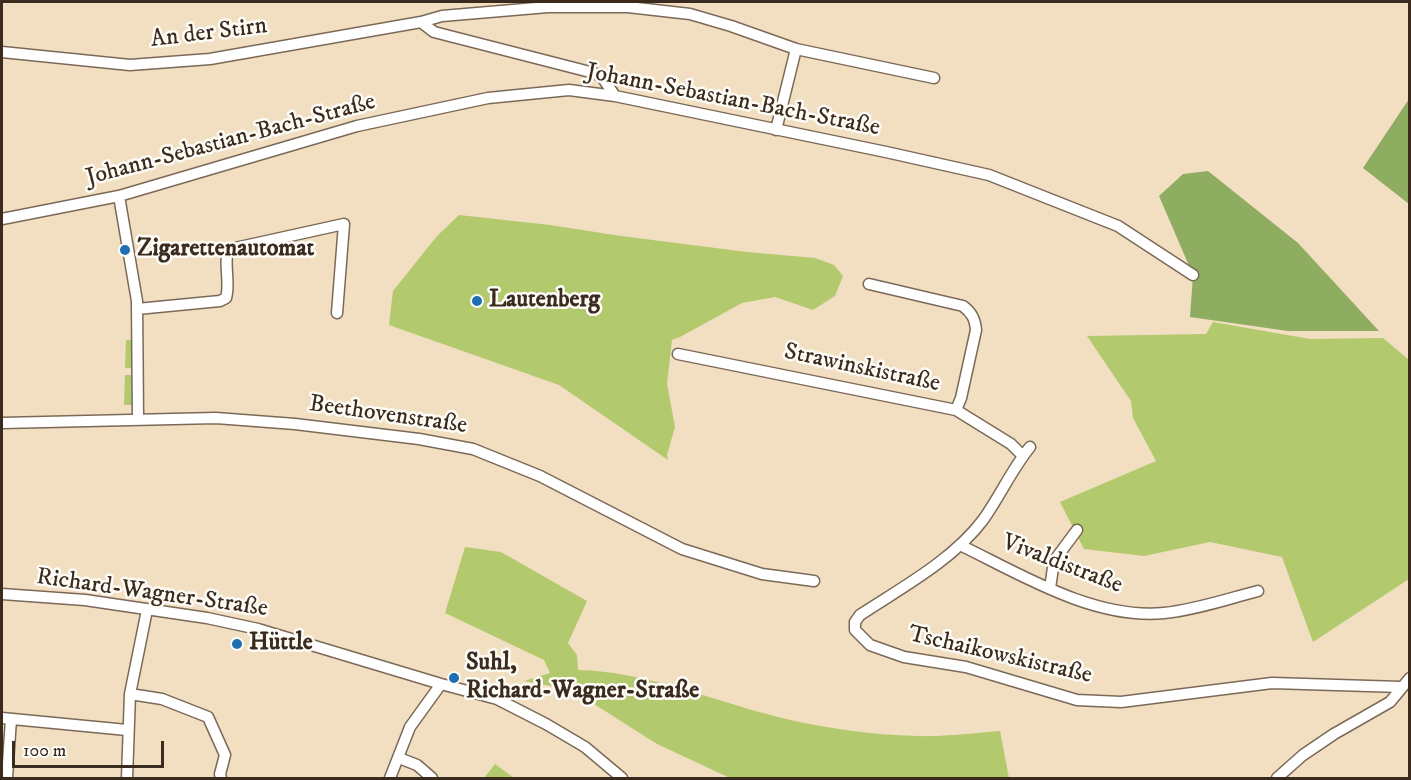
<!DOCTYPE html>
<meta charset="utf-8">
<style>
body{margin:0}
#map{position:relative;width:1411px;height:780px;overflow:hidden;background:#f2dec1;font-family:"IM FELL DW Pica",serif}
canvas{display:block}
.frame{position:absolute;inset:0;border:3px solid #3b2a1e;pointer-events:none}
.scale{position:absolute;left:12px;top:741px;width:152px;height:27px;box-sizing:border-box;border:3px solid #3b2a1e;border-top:0;padding-left:8px;font-size:18px;line-height:21px;white-space:nowrap;color:#3b2a1e;-webkit-text-stroke:4px #fdfcf7;paint-order:stroke}
</style>
<div id="map">
<canvas width="1411" height="780"></canvas>
<div class="frame"></div>
<div class="scale">100 m</div>
</div>
<script>
const c = document.querySelector('canvas').getContext('2d');
c.lineJoin = 'round';
function fill(path, color) {
  c.fillStyle = color;
  c.fill(path, 'evenodd');
}
function trace(path, color, width, dash) {
  c.strokeStyle = color;
  c.lineWidth = width;
  c.lineCap = dash ? 'butt' : 'round';
  c.setLineDash(dash || []);
  c.stroke(path);
}
function write(font, color, halo, rows, align = 'center') {
  c.font = font + ' "IM FELL DW Pica",serif';
  c.lineWidth = 5;
  c.setLineDash([]);
  c.textBaseline = 'middle';
  c.strokeStyle = halo;
  c.fillStyle = color;
  for (const [text, x, y, turn = 0] of rows) {
    c.save();
    c.translate(x, y);
    c.rotate((+turn || 0) * Math.PI / 180);
    c.textAlign = isNaN(turn) ? turn : align;
    if (halo) c.strokeText(text, 0, 0);
    c.fillText(text, 0, 0);
    c.restore();
  }
}
const green = new Path2D(`
 M459 215 550 225 621 236 747 252 815 258 834 265 843 276 835 296 813 310 775 297 742 303 680 337 672 340 667 384 675 427 667 455 668 460 559 385 389 325 393 291 437 236Z
 M1213 322 1310 339 1383 338 1409 360V579L1313 642 1282 557 1210 542 1144 556 1084 549 1060 502 1156 461 1133 418 1131 401 1087 336 1206 334Z
 M126 340H134V368H125Z
 M125 375H134V405H124Z
 M465 547 501 552 587 601 568 643 577 655 578 670C643 671 714 701 778 717 823 728 871 735 918 736 945 737 973 733 1000 731L1009 778H730L657 744 594 704 551 686 524 681 550 673 544 660 445 613Z
 M495 764 514 778H484Z`);
const forest = new Path2D(`
 M1409 99V204L1363 168Z
 M1208 171 1298 243 1379 331H1288L1190 317 1193 275 1159 196 1183 174Z`);
const minor = new Path2D(`
 M421 22 434 32 594 73 602 77 615 96
 M2 52 130 65 210 59 421 22 442 16 548 7H628L690 14 731 26 796 49 934 78
 M776 130 796 49
 M119 196 137 301 138 418
 M2 219 119 196 357 126 488 98 569 90 615 96 886 152 989 175 1118 226 1193 275
 M869 284 963 306C972 313 975 319 976 330L961 398 956 410
 M137 309 220 301 226 298C230 284 225 269 227 255L235 248 344 224 337 313
 M678 354 956 410 1011 444 1023 456
 M2 423 216 418 295 424 419 439 473 449 540 476 682 549 762 574 814 581
 M1030 447C1012 469 1000 496 983 520 953 560 901 588 860 615L855 622V630L870 645 904 657 966 667 1077 700 1121 702 1272 683 1401 687
 M960 545C1020 574 1094 620 1164 613 1195 610 1227 599 1258 591
 M1050 588 1054 561 1077 530
 M2 594 85 600 207 618 258 629 441 684 497 699 546 724 585 747 622 778
 M130 694 162 699 208 717 225 755 220 774 221 778
 M2 718 127 730
 M399 758 417 765 432 778
 M7 778 11 719
 M127 778 130 694 147 610
 M390 778 410 727 441 684
 M1277 778 1303 755 1334 734 1390 702 1410 678`);
const markers = [
 [125,250,6,"#1f6fb2"],
 [477,301,6,"#1f6fb2"],
 [237,644,6,"#1f6fb2"],
 [454,678,6,"#1f6fb2"]
];
const streetNames = [
 ["An der Stirn",209,34,-7],
 ["Johann-Sebastian-Bach-Straße",733,101,11],
 ["Johann-Sebastian-Bach-Straße",231,141,-15],
 ["Strawinskistraße",862,369,12],
 ["Beethovenstraße",388,416,8],
 ["Vivaldistraße",1062,565,21],
 ["Richard-Wagner-Straße",152,594,8],
 ["Tschaikowskistraße",1000,656,13]
];
const poiNames = [
 ["Zigarettenautomat",137,250],
 ["Lautenberg",489,301],
 ["Hüttle",249,644],
 ["Suhl,",466,664],
 ["Richard-Wagner-Straße",466,692]
];
fill(green, '#b3c96e');
fill(forest, '#8ead61');
trace(minor, '#7b6957', 13);
trace(minor, '#fff', 10);
for (const [x, y, r, color] of markers) {
  const dot = new Path2D();
  dot.arc(x, y, r, 0, 2 * Math.PI);
  c.fillStyle = color;
  c.fill(dot);
  trace(dot, '#fdfcf7', 2);
}
write('24px', '#3b2a1e', '#fdfcf7', streetNames);
write('bold 24px', '#3b2a1e', '#fdfcf7', poiNames, 'left');
</script>
